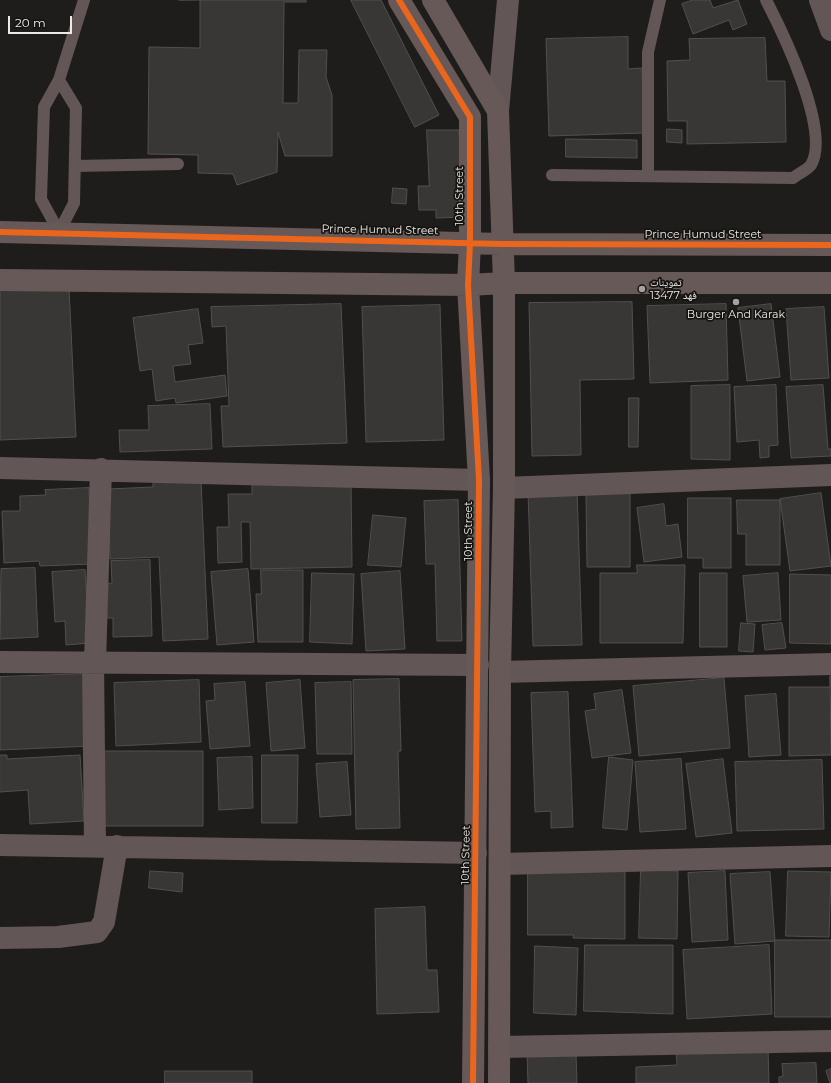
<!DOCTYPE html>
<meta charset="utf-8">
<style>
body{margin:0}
#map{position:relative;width:831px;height:1083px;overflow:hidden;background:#1f1d1b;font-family:Montserrat,sans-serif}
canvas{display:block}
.scale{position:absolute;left:8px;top:16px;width:64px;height:18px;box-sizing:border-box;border:2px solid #eceae8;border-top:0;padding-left:5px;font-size:12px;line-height:14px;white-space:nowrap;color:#eceae8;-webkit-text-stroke:3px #161411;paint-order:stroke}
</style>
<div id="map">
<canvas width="831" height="1083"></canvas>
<div class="scale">20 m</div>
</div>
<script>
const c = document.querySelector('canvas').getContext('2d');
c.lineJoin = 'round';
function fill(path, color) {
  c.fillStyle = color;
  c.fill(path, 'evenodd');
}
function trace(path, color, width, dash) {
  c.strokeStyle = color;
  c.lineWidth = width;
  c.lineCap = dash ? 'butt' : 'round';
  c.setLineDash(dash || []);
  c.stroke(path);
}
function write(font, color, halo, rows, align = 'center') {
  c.font = font + ' Montserrat,"Noto Naskh Arabic",sans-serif';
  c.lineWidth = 3.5;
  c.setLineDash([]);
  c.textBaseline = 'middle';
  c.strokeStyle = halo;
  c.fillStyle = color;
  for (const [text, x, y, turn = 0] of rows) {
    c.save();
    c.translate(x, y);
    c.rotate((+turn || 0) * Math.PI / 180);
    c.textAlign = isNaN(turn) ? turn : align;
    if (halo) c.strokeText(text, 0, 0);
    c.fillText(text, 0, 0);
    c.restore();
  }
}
const building = new Path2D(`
 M179 0H306V2H284L283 103H298L299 50H327L326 77 332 95V156H285L278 132 277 172 237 185 233 174 198 173V155L148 154 149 47 200 48V0Z
 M351 0H381L439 115 415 127Z
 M693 0H710L713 8 738 0 747 24 733 30 729 20 693 34 682 4Z
 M628 37V69L642 68 644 133 549 136 546 39Z
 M765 38 767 81H785L786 142 687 144V121H668L667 61 690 60 689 39Z
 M667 129 682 130V143L667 142Z
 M427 130H459L462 217 436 218V210H419L418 186H429Z
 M566 139 637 140V158L566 157Z
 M393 188 407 189 406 204 392 203Z
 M69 287 76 437 0 440V289Z
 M632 302 634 379 580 380 581 455 532 456 529 303Z
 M341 304 347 443 223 447 221 406H229L226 326 212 327 211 307Z
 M726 304 728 380 650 383 647 306Z
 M771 304 780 377 747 381 738 308Z
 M440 305 444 440 366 442 362 307Z
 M824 307 829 378 791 380 786 309Z
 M198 309 203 343 188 345 191 364 173 366 175 382 225 375 227 396 176 403 175 398 156 401 152 369 140 371 133 318Z
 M730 385V460L691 459V386Z
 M776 385 778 445 769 446V457L760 458 759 440 737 442 734 387Z
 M823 385 828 449H831V456L791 458 786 387Z
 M629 398H639L638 447H629Z
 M210 404 212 449 120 452 119 430H149L148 406Z
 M201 480 208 639 163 641 159 557 110 559 108 489 153 487V482Z
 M351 482 352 567 251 569 250 522H241L242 562 218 563 217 527H229L228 494H252V485Z
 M89 488 92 564 40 566 39 561 4 563 2 511H20V496L46 495 45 490Z
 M577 489 582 645 533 646 528 491Z
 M630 493V567H587L586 494Z
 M821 493 831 566 790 571 780 499Z
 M688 498H731V568H703V558H688Z
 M458 500 462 641H437L435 564H426L424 501Z
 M737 500H780V565H746V534H738Z
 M664 504 666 526 678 524 682 557 644 562 637 508Z
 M373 515 406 518 401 567 368 565Z
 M150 560 152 636 113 637V618H105V584L112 583 111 561Z
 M637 565H685L683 643H600V573H637Z
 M35 568 38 637 0 639 1 569Z
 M248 569 254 642 217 645 211 572Z
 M85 570 90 643 66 645 65 621 55 622 52 572Z
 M261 570H303V642H258L256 594H261Z
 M400 571 405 649 366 651 361 574Z
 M312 573 354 574 352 644 310 642Z
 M700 573H727V647H700Z
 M778 573 781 620 747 622 743 576Z
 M790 574 831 575V644L790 643Z
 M741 623 755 624 753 652 739 651Z
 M782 623 786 648 765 650 762 625Z
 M88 674 91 746 0 750V677Z
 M830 676 831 755 789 756V687H830Z
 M724 678 730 748 639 756 633 686Z
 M399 679 401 751H398L400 828 356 829 353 680Z
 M199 680 201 742 116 746 114 683Z
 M300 680 305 748 271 751 266 683Z
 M245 682 250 746 210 749 206 701 215 700 214 684Z
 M351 682 352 754H317L315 683Z
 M622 690 631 753 592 758 585 711 596 709 594 694Z
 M568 692 573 827 551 828V811L535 812 531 693Z
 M776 694 781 755 749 757 745 696Z
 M105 751H203V826H105Z
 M0 755H7V759L80 755 84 821 30 824 28 790 0 792Z
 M262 755H298L297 823H262Z
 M252 757 253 808 219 810 217 758Z
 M609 757 633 760 627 830 603 828Z
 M681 759 686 829 640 832 635 762Z
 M723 759 732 833 696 837 686 764Z
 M822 760 824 829 737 831 735 762Z
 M347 762 351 815 320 817 316 764Z
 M528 862 625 863V939L573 938 574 935H528Z
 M641 870 678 871 677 939 639 938Z
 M150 871 183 873 182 892 149 888Z
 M725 871 728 940 692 942 688 873Z
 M788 871 831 872 829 937 786 936Z
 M770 872 775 941 735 944 730 874Z
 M425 907 427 970H437L439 1012 377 1014 375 909Z
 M775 940H831V1017H775Z
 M585 945H673V1014L584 1011Z
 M769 945 772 1014 687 1019 683 950Z
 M535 946 578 948 576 1015 534 1013Z
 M768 1047 769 1083H636V1067L677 1065 676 1048Z
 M576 1053 577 1083H528L527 1054Z
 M816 1063 817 1083H779V1077L783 1076 782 1064Z
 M831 1069V1083H830L826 1071Z
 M165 1071H252V1083H165Z`);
const lane = new Path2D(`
 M59 80 76 108 74 203 59 232 41 199 44 107 59 80 84 0
 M75 166 178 164
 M552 175 793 178C798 174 807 170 811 165 831 131 783 33 766 0
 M648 176V52L660 0`);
const street = new Path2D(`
 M820 0 831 30
 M498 111 508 0
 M0 468 479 480
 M504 488 831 475
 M0 662 478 665
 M93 662 95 846
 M95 662 101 469
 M500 672 831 664
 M0 845 476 853
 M500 864 831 856
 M0 938 58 937 97 932 104 922 117 846
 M499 1047 831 1041`);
const secondary = new Path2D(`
 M399 0 470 117V243L468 285 479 480 473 1083
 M433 0 498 111 504 283V488L500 672 499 1083
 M0 232 502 244 831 245
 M0 280 468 285 504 283H831`);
const cycleway = new Path2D(`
 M399 0 470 117V243L468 285 479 480 473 1083
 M0 232 502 244 831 245`);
const markers = [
 [642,289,4,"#a4a2a0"],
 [736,302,4,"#a4a2a0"]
];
const streetNames = [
 ["10th Street",460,196,-90],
 ["Prince Humud Street",380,230,1],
 ["Prince Humud Street",703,235],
 ["10th Street",469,531,-90],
 ["10th Street",466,855,-89]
];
const poiNames = [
 ["تموينات",650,283],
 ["فهد 13477",650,296],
 ["Burger And Karak",736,315,"center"]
];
fill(building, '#393735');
trace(building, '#51504e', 1);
trace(lane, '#635656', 12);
trace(street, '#635656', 22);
trace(secondary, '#665958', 22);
trace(cycleway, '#eb651d', 6);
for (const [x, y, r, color] of markers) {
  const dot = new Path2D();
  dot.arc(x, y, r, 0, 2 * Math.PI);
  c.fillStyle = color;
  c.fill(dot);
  trace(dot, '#161411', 1.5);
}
write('11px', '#eceae8', '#161411', streetNames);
write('11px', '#eceae8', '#161411', poiNames, 'left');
</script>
